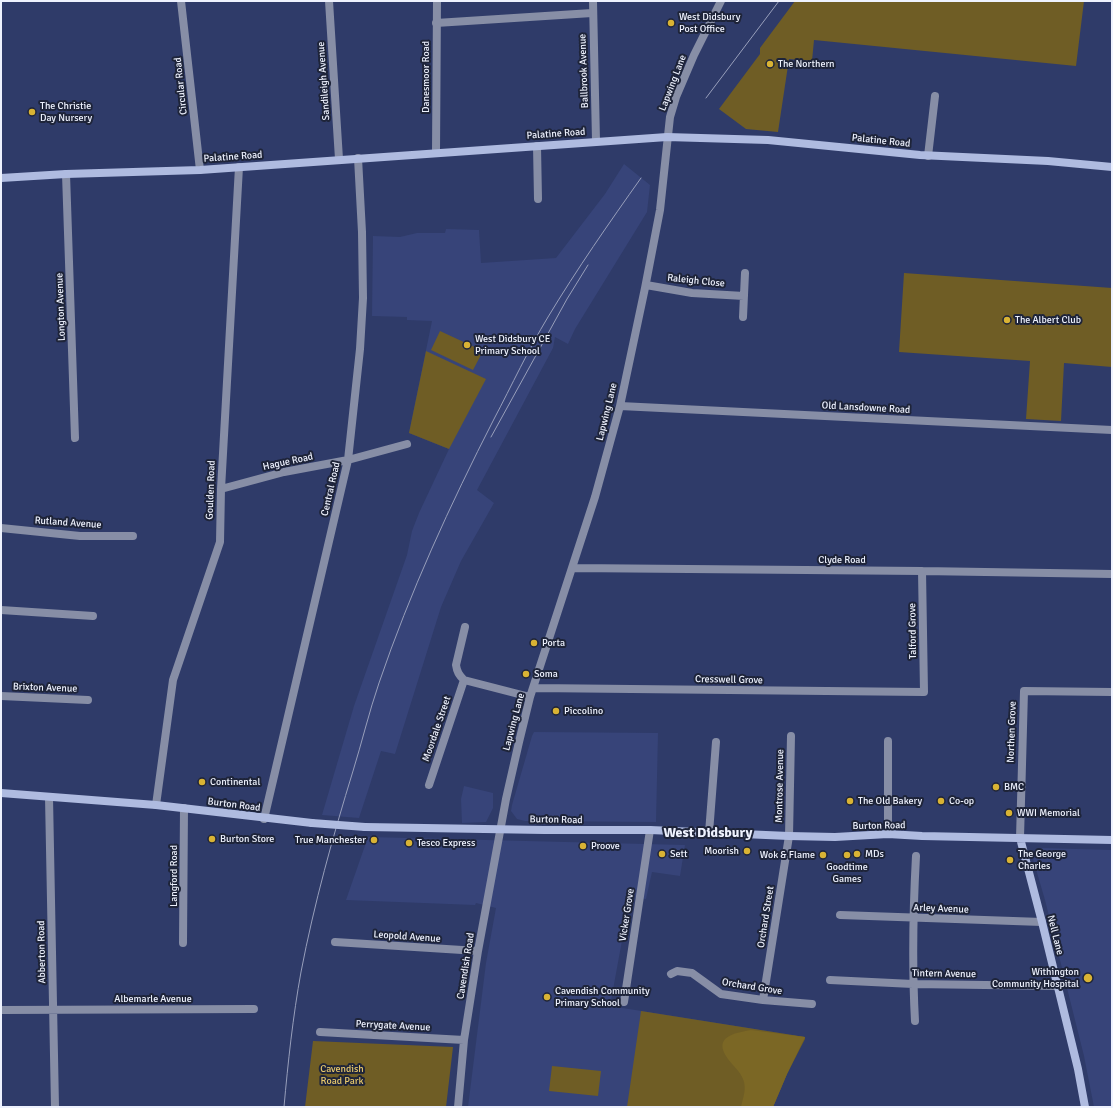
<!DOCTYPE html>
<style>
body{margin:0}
#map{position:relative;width:1113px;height:1108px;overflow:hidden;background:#2f3b69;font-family:Signika,sans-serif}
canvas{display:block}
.frame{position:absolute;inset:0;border:2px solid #eef2fe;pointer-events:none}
</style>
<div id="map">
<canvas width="1113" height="1108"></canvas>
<div class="frame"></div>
</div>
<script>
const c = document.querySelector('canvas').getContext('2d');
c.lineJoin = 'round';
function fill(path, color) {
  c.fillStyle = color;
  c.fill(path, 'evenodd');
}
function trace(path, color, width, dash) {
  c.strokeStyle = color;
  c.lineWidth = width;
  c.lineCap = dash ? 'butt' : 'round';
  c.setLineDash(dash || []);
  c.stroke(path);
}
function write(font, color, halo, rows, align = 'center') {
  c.font = font + ' Signika,sans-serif';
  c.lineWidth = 4;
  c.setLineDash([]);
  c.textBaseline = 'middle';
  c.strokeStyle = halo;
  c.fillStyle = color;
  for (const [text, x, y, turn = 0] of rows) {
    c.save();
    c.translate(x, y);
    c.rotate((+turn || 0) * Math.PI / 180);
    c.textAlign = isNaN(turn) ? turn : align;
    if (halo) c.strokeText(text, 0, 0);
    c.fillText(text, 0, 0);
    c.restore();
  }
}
const built = new Path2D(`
 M624 164 650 185 647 212 575 329 568 344 555 337 553 348 477 490 494 503 461 561 441 607 395 754 381 751 359 818 322 815 354 706 407 555 412 531 419 513 449 449 409 433 432 321 407 320V317L372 316 373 236 400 237 417 233H445L446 229 479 230 481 263 556 258 605 194Z
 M534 732 658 733 656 822 525 821 517 819 511 811 512 805 532 736Z
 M464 786 493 793V808L486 822 462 823 461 799Z
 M368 837 685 845 680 876 652 872 646 899 630 897 610 1006 805 1037 787 1074 773 1107H468L486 963 496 908 476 903 475 905 346 900Z
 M1041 848 1112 850V1107H1094L1084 1056 1045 900 1033 859Z`);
const green = new Path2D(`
 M795 1H1084L1076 66 814 40 812 61 789 59 778 132 746 129 719 109 760 54V48Z
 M904 273 1112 288V367L1064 363 1061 421 1026 419 1030 361 899 352Z
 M440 331 483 351 473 370 431 350Z
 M426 351 486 379 449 449 409 433Z
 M641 1011 805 1037V1039L787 1074 773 1107H627Z
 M313 1041 453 1047 446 1107H305Z
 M552 1066 601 1071 598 1096 549 1091Z`);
const forest = new Path2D(`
 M751 1030 805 1037 787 1074 773 1107H741C743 1098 747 1088 743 1079 740 1071 733 1066 728 1059 712 1037 734 1033 751 1030Z`);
const street = new Path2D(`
 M181 1 200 170
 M329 1 339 159
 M593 1 596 141
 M436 23 592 13
 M537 146 538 199
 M436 152 437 1
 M928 156 935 96
 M66 174 75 438
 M646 285 692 293 744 296
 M743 317 745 273
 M620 406 1112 430
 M221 489 284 472 348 460 407 444
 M1 528 80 536H133
 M572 568 922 571 1112 574
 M1 610 93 616
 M465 627 456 665C457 672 459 675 464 680L530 697
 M534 688 924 692 922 571
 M1 696 88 700
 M429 785 464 680
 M49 797 55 1107
 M156 805 173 680 220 542 221 489 239 167
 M264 819 348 460 360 349 363 298 362 232 358 158
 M709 833 716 742
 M888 834V741
 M1020 838 1024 691 1112 692
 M840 915 1042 922
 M335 942 478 951
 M183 943 184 808
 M671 974 677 971 692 973 721 994 763 1000 812 1004
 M830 980 913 984 1057 986
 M763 1000 789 836 791 736
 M624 1002 650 830
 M1 1010 254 1009
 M915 1021C912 966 913 911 916 856
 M320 1032 464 1040
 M458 1107 464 1040 478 951 506 799 519 742 530 697 595 497 620 406 645 288 660 210 670 117 676 97 694 55 721 1`);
const secondary = new Path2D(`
 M1 178 66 174 200 170 667 137 768 140 920 155 1048 161 1112 167
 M1 793 156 805 312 823
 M365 827 544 830H650L789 836 835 837 888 834 922 836 1112 840
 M1020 838 1042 922 1078 1069 1085 1107`);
const tram = new Path2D(`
 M706 98 779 1
 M491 437 567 299 588 265
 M284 1107C288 1062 293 1016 301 972 314 904 333 836 353 771 362 742 369 712 379 683 410 592 450 505 494 419 512 385 528 350 548 317 577 269 609 223 641 178`);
const secondaryBridge = new Path2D(`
 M312 823 365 827`);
const markers = [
 [671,23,4,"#d9b334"],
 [770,64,4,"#d9b334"],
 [32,112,4,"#d9b334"],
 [1007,320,4,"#d9b334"],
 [467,345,4,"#d9b334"],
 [534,643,4,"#d9b334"],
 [526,674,4,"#d9b334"],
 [556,711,4,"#d9b334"],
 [202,782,4,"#d9b334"],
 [996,787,4,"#d9b334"],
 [850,801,4,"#d9b334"],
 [941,801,4,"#d9b334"],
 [1009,813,4,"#d9b334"],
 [212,839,4,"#d9b334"],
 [374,840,4,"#d9b334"],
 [409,843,4,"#d9b334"],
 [583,846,4,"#d9b334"],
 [747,851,4,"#d9b334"],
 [662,854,4,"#d9b334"],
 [857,854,4,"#d9b334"],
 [823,855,4,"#d9b334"],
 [847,855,4,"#d9b334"],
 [1010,860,4,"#d9b334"],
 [1088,978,5,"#d9b334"],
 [547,997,4,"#d9b334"]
];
const poiNames = [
 ["West Didsbury",679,17],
 ["Post Office",679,29],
 ["The Northern",778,64],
 ["The Christie",40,106],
 ["Day Nursery",40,118],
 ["The Albert Club",1015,320],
 ["West Didsbury CE",475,339],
 ["Primary School",475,351],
 ["Porta",542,643],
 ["Soma",534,674],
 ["Piccolino",564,711],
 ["Continental",210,782],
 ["BMC",1004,787],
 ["The Old Bakery",858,801],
 ["Co-op",949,801],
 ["WWI Memorial",1017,813],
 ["Burton Store",220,839],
 ["True Manchester",366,840,"right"],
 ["Tesco Express",417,843],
 ["Proove",591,846],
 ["Moorish",739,851,"right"],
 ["Sett",670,854],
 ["MDs",865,854],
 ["The George",1018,854],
 ["Charles",1018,866],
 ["Wok & Flame",815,855,"right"],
 ["Goodtime",847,867,"center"],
 ["Games",847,879,"center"],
 ["Withington",1079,972,"right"],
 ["Community Hospital",1079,984,"right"],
 ["Cavendish Community",555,991],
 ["Primary School",555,1003]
];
const streetNames = [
 ["Ballbrook Avenue",584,71,-92],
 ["Danesmoor Road",426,77,-90],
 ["Sandileigh Avenue",324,81,-94],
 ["Lapwing Lane",673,83,-69],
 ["Circular Road",181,86,-96],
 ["Palatine Road",556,134,-4],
 ["Palatine Road",881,141,6],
 ["Palatine Road",233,157,-4],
 ["Raleigh Close",696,281,6],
 ["Longton Avenue",61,307,-92],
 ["Old Lansdowne Road",866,408,3],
 ["Lapwing Lane",607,412,-76],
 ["Hague Road",288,462,-12],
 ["Central Road",331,489,-77],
 ["Goulden Road",211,490,-88],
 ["Rutland Avenue",68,523,4],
 ["Clyde Road",842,560],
 ["Talford Grove",913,631,-91],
 ["Cresswell Grove",729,680,1],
 ["Brixton Avenue",45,688,2],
 ["Lapwing Lane",514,722,-75],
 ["Moordale Street",437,729,-71],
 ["Northen Grove",1012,732,-88],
 ["Montrose Avenue",780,786,-89],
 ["Burton Road",234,805,7],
 ["Burton Road",556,820,1],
 ["Burton Road",879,826,-1],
 ["Langford Road",174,876,-90],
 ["Arley Avenue",941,909,2],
 ["Vicker Grove",627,915,-81],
 ["Orchard Street",766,917,-81],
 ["Nell Lane",1055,935,76],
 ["Leopold Avenue",407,937,4],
 ["Abberton Road",42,952,-91],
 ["Cavendish Road",466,966,-81],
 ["Tintern Avenue",944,974,1],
 ["Orchard Grove",752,987,9],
 ["Albemarle Avenue",153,999],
 ["Perrygate Avenue",393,1026,3]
];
const parkNames = [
 ["Cavendish",342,1069],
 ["Road Park",342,1081]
];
const districtNames = [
 ["West Didsbury",708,833]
];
fill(built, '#374479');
fill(green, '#6f5d25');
fill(forest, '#7b6725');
trace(street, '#878ea6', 8);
trace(secondary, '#afbbe0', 8);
trace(tram, '#989fbb', 1);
trace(secondaryBridge, '#afbbe0', 8);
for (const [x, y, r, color] of markers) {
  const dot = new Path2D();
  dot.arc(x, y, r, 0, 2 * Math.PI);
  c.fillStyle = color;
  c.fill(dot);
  trace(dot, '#1e2439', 1.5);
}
write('10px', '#eef2fe', '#1e2439', poiNames, 'left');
write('10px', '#eef2fe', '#1e2439', streetNames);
write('10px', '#e8c96d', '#1e2439', parkNames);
write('bold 14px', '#eef2fe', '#1e2439', districtNames);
</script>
